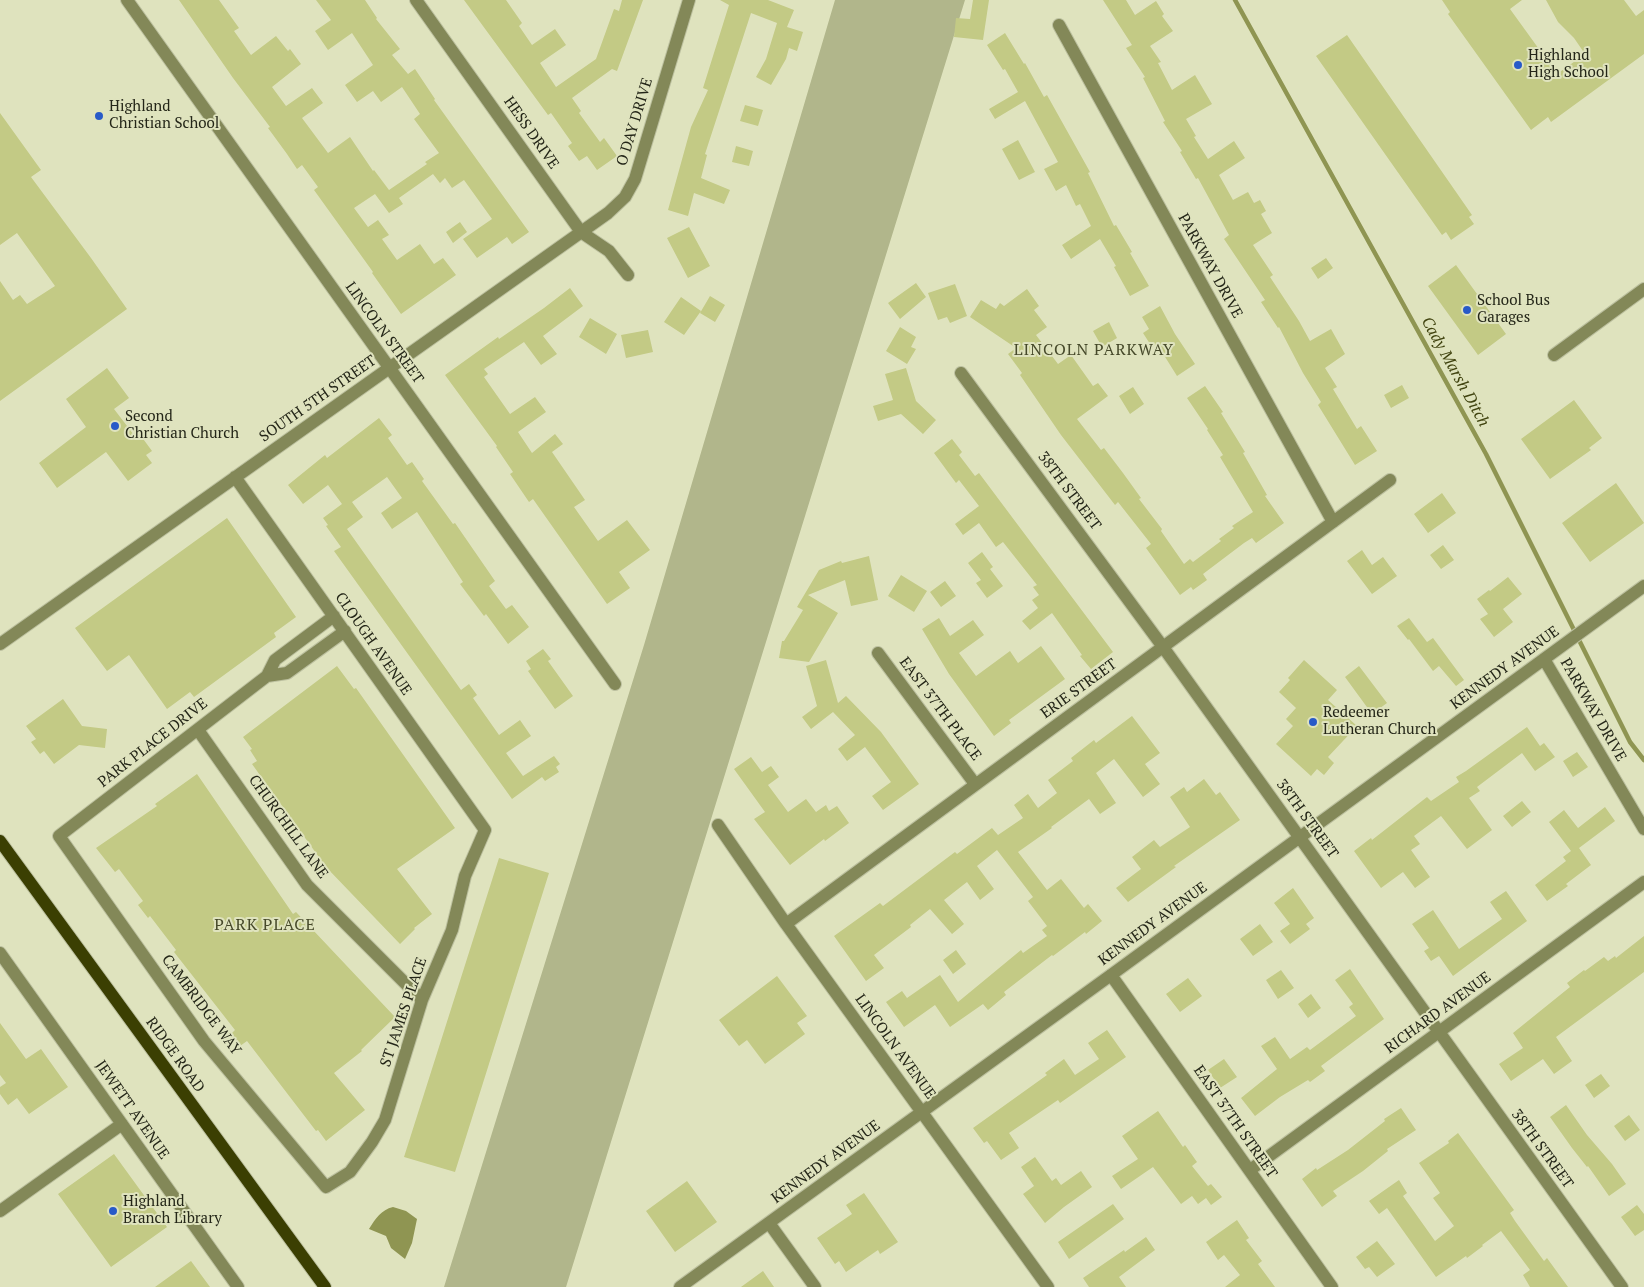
<!DOCTYPE html>
<style>
body{margin:0}
canvas{display:block;background:#dfe3be}
</style>
<canvas width="1644" height="1287"></canvas>
<script>
const c = document.querySelector('canvas').getContext('2d');
c.lineJoin = 'round';
function fill(path, color) {
  c.fillStyle = color;
  c.fill(path, 'evenodd');
}
function trace(path, color, width, dash) {
  c.strokeStyle = color;
  c.lineWidth = width;
  c.lineCap = dash ? 'butt' : 'round';
  c.setLineDash(dash || []);
  c.stroke(path);
}
function write(font, color, halo, rows, align = 'center') {
  c.font = font + ' "PT Serif",serif';
  c.lineWidth = 4;
  c.setLineDash([]);
  c.textBaseline = 'middle';
  c.strokeStyle = halo;
  c.fillStyle = color;
  for (const [text, x, y, turn = 0] of rows) {
    c.save();
    c.translate(x, y);
    c.rotate((+turn || 0) * Math.PI / 180);
    c.textAlign = isNaN(turn) ? turn : align;
    if (halo) c.strokeText(text, 0, 0);
    c.fillText(text, 0, 0);
    c.restore();
  }
}
const green = new Path2D(`
 M835 0H965L566 1287H444L644 645Z`);
const water = new Path2D(`
 M393 1207 406 1211 417 1219 412 1243 405 1259 391 1248 386 1236 369 1229C376 1218 381 1210 393 1207Z`);
const stream = new Path2D(`
 M1235 0 1486 454 1630 742 1644 760`);
const building = new Path2D(`
 M179 0H219L239 28 234 31 251 55 276 36 288 51 290 49 301 64 272 87 286 106 312 88 323 103 302 118 328 153 350 137 373 171 374 170 389 190 427 164 425 162 439 153 414 119 420 114 402 87 381 102 373 91 357 102 345 85 373 65 352 33 328 50 315 31 331 20 316 0H365L377 18 376 19 400 49 392 55 408 74 415 69 435 99 434 100 529 232 512 244 507 237 477 258 463 239 492 219 464 180 452 188 445 178 440 183 433 174 399 198 403 204 389 213 375 194 354 208 368 227 378 220 389 235 382 239 397 260 420 244 434 264 443 258 456 275 401 314 372 273 373 272 314 190 318 187 302 165 297 169 287 154 268 128 270 127 233 78Z
 M464 0H506L522 23 519 26 532 45 555 29 566 45 540 63 556 87 596 59 614 9 619 11 622 0H643L617 71 612 69 572 98 581 111 579 113 600 142 604 138 617 156 597 170 587 156 579 161 568 146 572 143 551 113 548 115Z
 M720 0H768L794 10 787 27 803 32 797 51 789 48 786 59 771 85 756 77 766 59 777 23 751 13 705 154 707 155 701 178 730 190 724 204 694 193 688 216 668 210 691 127 708 90 703 88 729 5Z
 M973 0H989L983 40 954 37 956 18 970 19Z
 M1103 0H1126L1135 15 1156 1 1164 14 1162 16 1173 31 1150 46 1161 62 1158 63 1172 90 1195 75 1212 104 1186 119 1196 136 1194 137 1208 159 1234 141 1245 158 1219 175 1233 200 1248 192 1254 203 1260 200 1266 211 1261 214 1272 233 1253 245 1273 275 1270 277 1299 321 1310 341 1331 329 1345 354 1325 368 1337 387 1333 389 1357 429 1361 426 1377 451 1355 465 1318 405 1321 402 1303 373 1279 327 1278 328 1261 302 1265 300 1224 239 1229 235 1198 178 1196 179 1180 152 1182 151 1163 122 1165 121 1143 78 1145 77 1126 48 1132 45Z
 M1442 0H1522L1510 9 1557 74 1585 54 1574 38 1558 22 1546 0H1624L1636 16 1644 10V54L1551 122 1548 117 1531 130 1448 14 1450 12Z
 M1005 33 1024 64 1025 63 1044 97 1047 95 1090 172 1088 173 1114 226 1116 225 1132 252 1130 253 1149 286 1130 296 1114 267 1116 266 1100 239 1071 259 1062 245 1091 226 1080 204 1076 206 1066 185 1056 191 1044 169 1058 162 1025 101 995 119 989 109 1018 92 1005 69 1003 70 987 45Z
 M1347 35 1472 215 1469 217 1474 224 1451 240 1446 232 1442 235 1316 56Z
 M745 105 763 110 758 126 740 121Z
 M0 113 41 170 31 177 91 258 127 309 0 401V281L13 300 20 295 27 304 55 286 17 233 0 245Z
 M1018 140 1035 172 1019 180 1002 149Z
 M736 146 753 151 749 166 732 162Z
 M460 222 467 232 453 243 446 232Z
 M689 227 710 266 688 278 667 238Z
 M1326 258 1333 268 1318 279 1311 268Z
 M1456 265 1506 334 1478 355 1428 286Z
 M916 283 926 297 900 319 888 303Z
 M955 284 967 316 950 323 947 317 938 320 928 293Z
 M570 288 583 306 543 336 557 354 541 365 524 342 484 369 488 374 484 377 510 414 535 397 546 412 518 432 532 453 555 434 563 444 552 452 585 500 574 507 598 541 627 520 650 550 619 572 630 588 607 604 533 499 529 502 510 474 513 472 496 447 497 446 445 375 498 337 499 339 544 308Z
 M1027 289 1039 306 1034 310 1047 327 1036 335 1058 364 1071 355 1093 386 1098 383 1108 396 1077 419 1101 450 1104 448 1123 473 1141 498 1139 499 1162 529 1161 531 1184 564 1190 559 1193 562 1221 541 1219 539 1234 528 1232 526 1253 512 1220 457 1223 455 1207 430 1208 429 1187 398 1205 386 1223 412 1221 413 1245 452 1243 453 1267 495 1265 496 1284 523 1256 543 1252 538 1244 543 1203 574 1207 580 1193 590 1191 587 1180 595 1146 548 1151 544 1118 502 1115 505 1061 435 1020 375 1022 373 1008 354 1016 348 970 317 981 300 996 309 1000 303 1004 306Z
 M710 296 725 305 715 322 700 313Z
 M681 297 701 311 684 335 664 322Z
 M1160 306 1175 334 1195 364 1177 376 1157 344 1152 347 1143 333 1149 329 1142 317Z
 M590 318 617 334 606 354 579 337Z
 M1109 322 1117 338 1102 347 1093 331Z
 M900 327 916 337 911 347 916 349 907 364 886 351Z
 M648 330 653 352 626 358 621 335Z
 M107 368 129 398 114 409 137 439 141 436 152 451 146 455 152 463 128 481 106 452 57 488 39 463 86 427 66 399Z
 M906 368 916 401 936 420 923 434 901 414 878 421 873 406 893 400 885 374Z
 M1402 385 1409 398 1391 408 1384 395Z
 M1133 387 1144 404 1130 414 1119 396Z
 M1574 400 1602 438 1589 448 1591 450 1550 479 1521 439Z
 M379 418 392 435 388 438 407 465 412 462 424 479 422 481 453 524 455 523 495 581 489 586 506 609 512 605 529 627 508 644 486 614 484 616 460 584 463 582 417 512 392 529 381 513 402 498 387 477 352 502 363 517 347 529 461 690 469 684 477 695 473 698 499 735 520 720 531 736 506 753 523 776 554 756 560 764 556 767 559 772 545 781 542 777 512 799 334 551 341 547 326 526 328 525 323 518 342 504 328 485 303 504 288 485 325 455 327 458Z
 M952 439 962 452 959 455 975 476 979 473 1113 652 1091 669 1080 656 1082 655 1052 613 1030 630 1022 621 1038 608 1032 600 1039 595 1033 587 1037 585 1003 542 996 547 979 523 963 535 955 524 979 506 959 480 956 483 934 453Z
 M1616 483 1644 523 1590 562 1562 523Z
 M1442 493 1456 513 1428 533 1414 514Z
 M227 518 296 617 274 633 276 637 194 697 190 692 167 709 129 655 107 671 75 628Z
 M1443 545 1454 560 1441 569 1430 555Z
 M1362 550 1372 565 1383 557 1397 576 1372 594 1347 561Z
 M982 552 993 567 990 569 1003 586 987 598 976 583 981 580 968 563Z
 M869 556 878 600 851 606 845 580 808 595 838 613 809 662 779 658 782 641H784L803 610 797 607 819 570 841 561 842 563Z
 M901 575 927 591 914 612 888 596Z
 M1508 577 1522 594 1503 609 1513 622 1494 637 1480 619 1488 614 1477 599 1489 590 1490 591Z
 M945 581 956 596 941 607 930 592Z
 M939 618 950 636 973 620 984 635 959 653 976 676 1010 651 1018 663 1041 646 1065 679 1009 720 1011 723 994 736 949 674 922 629Z
 M1409 618 1427 642 1433 638 1464 680 1456 686 1439 666 1433 671 1409 639 1408 640 1397 626Z
 M543 649 551 659 548 661 573 696 555 709 528 671 531 669 526 661Z
 M826 660 838 703 846 696 881 732 919 784 883 810 872 796 891 782 865 747 847 761 838 749 855 735 833 712 811 729 802 717 817 706 806 666Z
 M1304 660 1337 690 1328 700 1357 726 1328 757 1334 763 1324 775 1317 769 1311 776 1276 744 1293 726 1286 719 1296 708 1279 692 1290 680 1288 678Z
 M337 666 354 689 356 688 455 828 397 869 432 914 414 928 415 929 400 944 326 867 252 764 257 761 250 750 252 749 243 737Z
 M1359 666 1387 703 1372 714 1345 677Z
 M63 699 82 726 107 729 105 748 79 745 54 764 44 751 40 754 31 742 36 739 26 726Z
 M1132 716 1160 753 1145 764 1160 784 1143 797 1114 759 1096 773 1116 803 1100 814 1089 799 1051 827 1052 828 1018 852 1047 890 1061 879 1084 908 1088 904 1102 921 1086 934 1085 932 1053 956 1052 955 1004 992 1006 995 988 1010 983 1004 950 1027 935 1005 904 1027 886 1002 902 991 907 998 940 975 958 1002 1021 950 1023 953 1047 936 1042 930 1047 926 1028 901 1033 897 997 850 977 866 994 889 980 900 967 882 944 900 964 924 952 934 930 909 910 925 911 927 874 955 884 968 866 981 834 936 880 903 883 906 955 852 957 854 992 828 998 835 1023 818 1014 805 1028 794 1038 808 1057 793 1048 780 1073 761 1071 758 1094 740 1096 743Z
 M1527 727 1540 746 1544 743 1555 757 1535 771 1522 753 1477 787 1480 791 1469 798 1492 830 1467 849 1441 816 1414 836 1420 844 1411 850 1430 877 1415 888 1403 872 1381 888 1354 851 1371 838 1372 840 1427 797 1431 801 1459 782 1456 777 1466 771Z
 M1577 752 1588 767 1573 777 1563 761Z
 M751 757 762 772 771 766 779 777 768 785 788 812 806 799 816 812 826 805 829 811 837 806 849 823 825 841 824 839 790 865 754 819 765 812 734 769Z
 M197 774 293 914 296 912 395 1017 361 1050 362 1051 334 1073 365 1110 326 1141 318 1130 316 1131 247 1041 240 1046 231 1034 235 1030 174 952 176 950 150 916 148 918 138 905 143 901 119 869 115 872 96 848 157 806 155 804Z
 M1204 779 1216 795 1220 792 1240 820 1174 866 1176 867 1128 902 1116 888 1141 869 1132 857 1154 840 1160 847 1190 827 1170 797 1184 787 1187 792Z
 M1522 801 1531 812 1512 827 1503 816Z
 M1605 807 1615 821 1579 848 1591 865 1566 884 1568 886 1547 901 1535 885 1566 861 1563 857 1571 851 1549 822 1564 810 1578 828Z
 M499 858 549 873 455 1172 404 1157Z
 M1293 888 1314 918 1306 924 1310 929 1290 944 1280 931 1290 924 1274 903Z
 M1506 891 1527 921 1453 976 1439 956 1431 961 1424 951 1429 948 1412 924 1433 910 1459 949 1502 919 1490 902Z
 M1260 924 1273 942 1253 956 1240 939Z
 M1644 936V972L1556 1037 1572 1061 1554 1074 1543 1059 1511 1081 1499 1064 1523 1048 1513 1033 1570 987 1567 983 1584 970 1585 971 1604 957 1608 961 1615 956 1616 958Z
 M956 950 966 964 953 974 943 960Z
 M1350 969 1384 1019 1321 1066 1325 1071 1310 1082 1308 1080 1280 1097 1255 1116 1241 1098 1277 1069 1261 1046 1275 1037 1290 1059 1307 1047 1310 1050 1356 1016 1349 1007 1353 1004 1335 980Z
 M1281 970 1294 988 1278 999 1266 980Z
 M777 976 807 1016 797 1023 805 1034 765 1064 747 1040 739 1046 719 1020Z
 M1188 978 1202 996 1180 1012 1166 994Z
 M1311 994 1321 1008 1308 1018 1298 1004Z
 M0 1023 26 1059 41 1049 68 1087 29 1114 17 1098 8 1105 0 1094V1087L6 1083 0 1075Z
 M1107 1030 1126 1057 1060 1103 1058 1100 1009 1133 1019 1148 1001 1160 987 1141 984 1143 973 1128 1047 1075 1045 1073 1064 1059 1075 1075 1099 1059 1088 1043Z
 M1224 1059 1237 1077 1220 1088 1208 1070Z
 M1601 1074 1610 1086 1594 1098 1585 1085Z
 M1566 1105 1587 1135 1612 1164 1626 1184 1609 1196 1588 1166 1587 1167 1572 1148 1550 1117Z
 M1401 1108 1416 1130 1387 1149 1388 1151 1363 1171 1333 1191 1337 1196 1322 1207 1302 1179 1316 1168 1317 1170 1348 1150 1385 1121 1384 1119Z
 M1158 1111 1183 1147 1185 1145 1197 1162 1192 1166 1208 1186 1211 1184 1222 1197 1211 1205 1206 1198 1198 1204 1192 1196 1181 1204 1153 1167 1121 1189 1112 1176 1138 1159 1122 1136Z
 M1629 1115 1640 1130 1625 1141 1614 1126Z
 M1458 1133 1514 1210 1510 1213 1515 1221 1544 1261 1547 1258 1568 1287H1530L1523 1275 1530 1270 1501 1231 1482 1245 1483 1246 1467 1258 1466 1256 1436 1277 1387 1208 1379 1214 1369 1201 1399 1180 1407 1193 1403 1196 1435 1241 1454 1226 1433 1198 1440 1193 1419 1163 1449 1143 1448 1141Z
 M114 1154 167 1227 111 1267 58 1194Z
 M1035 1157 1052 1181 1056 1178 1061 1185 1081 1171 1092 1187 1064 1207 1045 1223 1023 1194 1034 1186 1021 1167Z
 M687 1181 717 1222 675 1252 646 1211Z
 M864 1193 898 1242 880 1254 878 1250 846 1272 839 1261 835 1264 817 1238 852 1214 846 1205Z
 M1113 1204 1124 1219 1069 1259 1058 1242Z
 M1637 1205 1644 1214V1230L1635 1236 1621 1217Z
 M1237 1220 1249 1238 1246 1240 1262 1261 1258 1264 1275 1287H1225L1240 1275 1224 1255 1218 1260 1206 1242Z
 M1146 1237 1155 1250 1119 1277 1126 1287H1089L1083 1278 1124 1250 1125 1252Z
 M1377 1241 1395 1264 1377 1277 1369 1267 1365 1269 1356 1257Z
 M191 1261 210 1287H155Z
 M763 1271 774 1287H741Z`);
const minor = new Path2D(`
 M127 0 615 684
 M416 0 581 232 609 251 628 275
 M1059 25 1333 522
 M1554 355 1644 289
 M961 373 1163 647 1622 1287
 M235 477 485 830 465 876 452 930 422 1000 385 1120 372 1142 350 1172 326 1187 204 1041 59 836 267 676 275 660 334 616
 M0 644 608 213 625 197 635 179 689 0
 M878 653 975 784
 M1544 659 1644 829
 M267 676 287 673 345 631
 M198 730 307 885 422 1000
 M718 825 786 924 1048 1287
 M786 924 1390 480
 M0 953 238 1287
 M1111 975 1332 1287
 M1250 1170 1644 882
 M0 1211 122 1124
 M769 1223 815 1287
 M680 1287 1111 975 1644 586`);
const major = new Path2D(`
 M0 841 325 1287`);
const markers = [
 [1518,65,5,"#285ac8"],
 [99,116,5,"#285ac8"],
 [1467,310,5,"#285ac8"],
 [115,426,5,"#285ac8"],
 [1313,722,5,"#285ac8"],
 [113,1211,5,"#285ac8"]
];
const poiNames = [
 ["Highland",1528,56],
 ["High School",1528,73],
 ["Highland",109,107],
 ["Christian School",109,124],
 ["School Bus",1477,301],
 ["Garages",1477,318],
 ["Second",125,417],
 ["Christian Church",125,434],
 ["Redeemer",1323,713],
 ["Lutheran Church",1323,730],
 ["Highland",123,1202],
 ["Branch Library",123,1219]
];
const streetNames = [
 ["O DAY DRIVE",635,122,-73],
 ["HESS DRIVE",531,133,55],
 ["PARKWAY DRIVE",1210,266,61],
 ["LINCOLN STREET",384,333,54],
 ["SOUTH 5TH STREET",318,399,-35],
 ["38TH STREET",1069,491,53],
 ["CLOUGH AVENUE",373,644,55],
 ["KENNEDY AVENUE",1505,668,-36],
 ["ERIE STREET",1079,689,-36],
 ["EAST 37TH PLACE",940,709,53],
 ["PARKWAY DRIVE",1593,710,60],
 ["PARK PLACE DRIVE",153,743,-38],
 ["38TH STREET",1307,819,54],
 ["CHURCHILL LANE",288,827,54],
 ["KENNEDY AVENUE",1153,924,-36],
 ["CAMBRIDGE WAY",201,1005,53],
 ["ST JAMES PLACE",404,1012,-71],
 ["RICHARD AVENUE",1438,1013,-36],
 ["LINCOLN AVENUE",895,1047,54],
 ["RIDGE ROAD",175,1055,54],
 ["JEWETT AVENUE",132,1110,55],
 ["EAST 37TH STREET",1235,1122,55],
 ["38TH STREET",1542,1149,54],
 ["KENNEDY AVENUE",826,1162,-36]
];
const neighbourhoodNames = [
 ["LINCOLN PARKWAY",1094,350],
 ["PARK PLACE",265,925]
];
const waterNames = [
 ["Cady Marsh Ditch",1455,372,61]
];
fill(green, '#b1b68b');
fill(water, '#8f9552');
trace(stream, '#8f9552', 4.5);
fill(building, '#c3ca85');
trace(minor, '#bdc1a0', 14);
trace(major, '#bdc1a0', 14);
trace(minor, '#838858', 12);
trace(major, '#3b3f02', 12);
for (const [x, y, r, color] of markers) {
  const dot = new Path2D();
  dot.arc(x, y, r, 0, 2 * Math.PI);
  c.fillStyle = color;
  c.fill(dot);
  trace(dot, '#dfe3be', 2);
}
write('15px', '#242618', '#dfe3be', poiNames, 'left');
write('15px', '#242618', '#dfe3be', streetNames);
c.letterSpacing = '1px';
write('16px', '#46492a', '#dfe3be', neighbourhoodNames);
c.letterSpacing = '0px';
write('italic 16px', '#40430f', '#dfe3be', waterNames);
</script>
